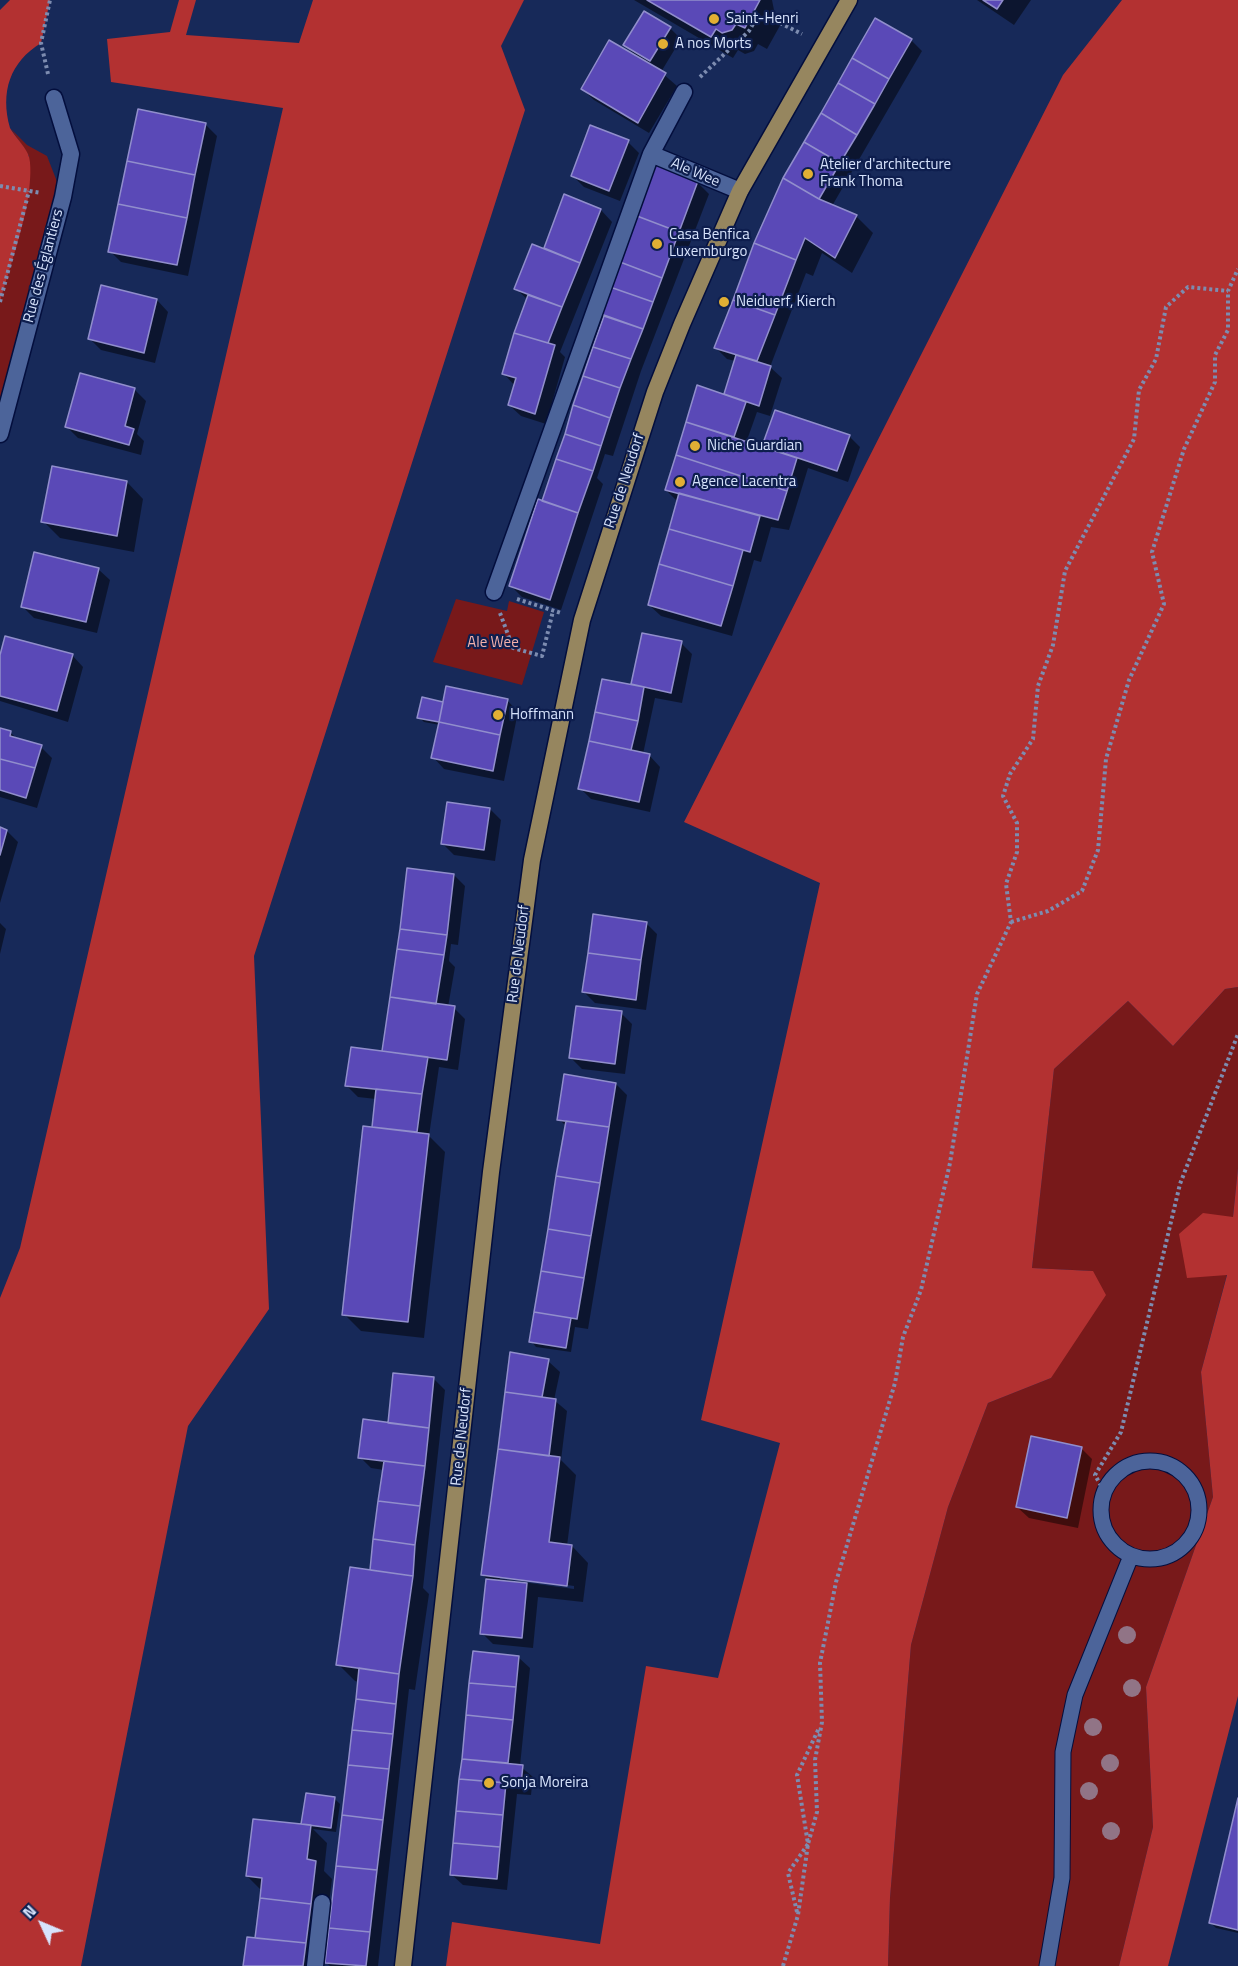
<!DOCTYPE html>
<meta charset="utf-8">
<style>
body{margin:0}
#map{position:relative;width:1238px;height:1966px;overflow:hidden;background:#172959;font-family:"Titillium Web",sans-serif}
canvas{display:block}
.north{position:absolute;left:12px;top:1894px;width:60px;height:60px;-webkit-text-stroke:4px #0e1e4e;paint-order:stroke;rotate:314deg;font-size:16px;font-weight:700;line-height:24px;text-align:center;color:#d7e3fc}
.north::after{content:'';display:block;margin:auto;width:21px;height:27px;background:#d7e3fc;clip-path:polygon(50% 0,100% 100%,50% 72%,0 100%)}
</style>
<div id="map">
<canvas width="1238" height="1966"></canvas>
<div class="north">N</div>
</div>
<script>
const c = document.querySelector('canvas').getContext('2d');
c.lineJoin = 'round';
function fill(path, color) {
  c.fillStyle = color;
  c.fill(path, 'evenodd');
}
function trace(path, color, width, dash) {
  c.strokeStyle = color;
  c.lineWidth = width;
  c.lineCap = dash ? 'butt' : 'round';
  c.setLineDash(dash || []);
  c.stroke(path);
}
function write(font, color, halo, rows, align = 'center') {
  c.font = font + ' "Titillium Web",sans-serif';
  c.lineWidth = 4.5;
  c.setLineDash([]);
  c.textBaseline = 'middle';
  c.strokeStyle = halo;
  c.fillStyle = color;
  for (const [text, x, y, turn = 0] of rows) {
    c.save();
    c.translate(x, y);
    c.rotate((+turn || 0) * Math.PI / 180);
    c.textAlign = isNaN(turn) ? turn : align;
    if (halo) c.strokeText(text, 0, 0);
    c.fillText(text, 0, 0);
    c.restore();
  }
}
const green = new Path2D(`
 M11 129 27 145 47 156 63 197 0 434V302L29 191V156Z
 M456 599 507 611 509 601 544 612 522 685 433 662Z
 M1238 987V1168L1227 1274 1201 1372 1213 1497 1146 1687 1153 1827 1119 1966H888L890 1898 911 1645 948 1507 988 1403 1051 1378 1093 1271 1032 1268 1054 1069 1128 1001 1173 1046 1225 989Z`);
const forest = new Path2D(`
 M10 0H50L41 43C10 62 0 92 10 128 15 137 24 145 28 154 32 163 30 182 29 191 25 224 9 269 0 302V10Z
 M179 0H196L186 35 299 43 313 0H524L501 46 525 110 254 956 269 1309 188 1426 81 1966H0V1298L20 1248 283 108 111 82 107 39 170 32Z
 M1122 0H1238V987L1225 989 1173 1046 1128 1001 1054 1069 1032 1268 1093 1271 1106 1295 1051 1378 988 1403 948 1507 911 1645 890 1898 888 1966H446L452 1922 600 1944 646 1666 718 1678 780 1443 701 1420 820 883 684 822 1063 75Z
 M1238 1168V1696L1168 1966H1119L1153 1827 1146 1687 1213 1497 1201 1372 1227 1275 1187 1278 1179 1234 1203 1213 1233 1217Z`);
const shadow = new Path2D(`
 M634 0H772L775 15 782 22 767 49 758 44 754 51 745 54 738 50 733 58Z
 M977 0H1031L1014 25Z
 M670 28 681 39 661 72 677 86 649 133 594 100 582 89 636 56 625 45Z
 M911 40 922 51 832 206 856 216 873 233 852 273 822 253 813 276 806 273 770 367 782 378 770 416 757 412 746 443 763 448 776 412 849 436 860 447 848 482 808 468 789 530 771 527 761 562 754 560 732 636 661 616 649 605 678 502 666 490 698 387 725 395 735 361 727 359 716 348Z
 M206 125 217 136 188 276 121 262 110 251Z
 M628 142 639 153 620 201 584 187 573 176Z
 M657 167 698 183 709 194 641 371 613 456 605 454 597 478 603 484 561 610 522 597 511 586 543 503 605 317 602 314Z
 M565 196 601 210 612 222 560 352 565 357 546 424 521 416 509 405 515 386 504 374 527 299 515 288 544 250Z
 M102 287 157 300 168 312 155 363 101 350 90 339Z
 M134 389 146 401 137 434 144 441 141 455 78 438 67 427Z
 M127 482 143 499 134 552 60 538 43 521Z
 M98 569 110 580 97 633 34 618 22 606Z
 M643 634 681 643 692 654 682 703 655 698 643 754 649 755 660 767 650 812 591 799 580 788 632 686Z
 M72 655 83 667 68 722 0 701V661Z
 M507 700 518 712 504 781 444 769 433 757 440 725 424 722 419 717 444 705Z
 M0 729 10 732 18 740 41 747 52 758 37 808 0 797Z
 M490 809 501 820 495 861 454 855 443 844Z
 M0 829 7 831 18 842 0 903Z
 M454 875 465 886 458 945 451 944 449 961 455 967 448 1007 454 1008 465 1019 458 1070 439 1067 429 1136 445 1152 424 1338 361 1331 344 1314 376 1129 374 1126 376 1099 358 1097 346 1085 383 1052 399 949Z
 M0 923 6 929 0 954Z
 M646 923 657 934 646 1010 595 1003 584 992Z
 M621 1013 632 1024 625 1074 582 1069 571 1058Z
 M616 1084 627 1095 588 1329 575 1327 571 1352 536 1347 531 1341 566 1126 559 1119Z
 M511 1354 548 1361 560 1372 554 1400 567 1411 561 1460 576 1475 567 1546H572L588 1563 583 1602 538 1597 533 1648 493 1644 482 1633 487 1579 483 1575ZM500 1576 574 1586V1589L500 1579Z
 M434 1379 445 1390 423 1588 429 1594 415 1690 409 1689 378 1966H330L327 1963 359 1682 355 1681 338 1664 374 1572 384 1470 371 1468 360 1457Z
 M1081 1448 1092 1459 1078 1528 1029 1518 1017 1507Z
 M474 1653 518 1657 530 1668 520 1766 533 1777 531 1795 517 1794 507 1890 463 1885 451 1874Z
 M335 1799 340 1804 336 1832 313 1829 327 1843 324 1871 332 1879 327 1920 316 1966H245L257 1939 262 1891 247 1876Z
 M1238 1805V1933L1216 1928 1211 1923Z`);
const building = new Path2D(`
 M647 0H760L745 28 736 24 732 30 722 33 716 29 711 37Z
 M983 0H1003L997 9Z
 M644 11 671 27 650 61 623 45Z
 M875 18 912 39 889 79 852 58Z
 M609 40 666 73 638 123 581 89Z
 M852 58 889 79 875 104 838 83Z
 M838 83 875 104 857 135 821 113Z
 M138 109 206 123 195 175 127 161Z
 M821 113 857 135 840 163 804 142Z
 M590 125 629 140 609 191 571 176Z
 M804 142 840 163 819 199 783 178Z
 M127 161 195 175 187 218 118 204Z
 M656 165 698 181 679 232 637 216Z
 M783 178 819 199 857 215 835 258 805 238 796 260 754 243Z
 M564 194 601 209 580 263 544 248Z
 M118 204 187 218 177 265 108 252Z
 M637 216 679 232 662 278 620 262Z
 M754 243 796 260 775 315 733 300Z
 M532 244 580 263 562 307 514 289Z
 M620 262 662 278 653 302 610 287Z
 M101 285 157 299 144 353 88 339Z
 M610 287 653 302 643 329 601 314Z
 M528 295 562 307 548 343 514 333Z
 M733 300 775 315 757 361 714 348Z
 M604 316 643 329 631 359 593 347Z
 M514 333 555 345 535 414 508 405 516 378 502 374Z
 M593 347 631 359 620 388 583 376Z
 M736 355 771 366 759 406 724 394Z
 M80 373 135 388 125 426 134 429 129 445 65 427Z
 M583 376 620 388 610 418 573 405Z
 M697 385 746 402 734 437 686 422Z
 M573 405 610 418 601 446 565 434Z
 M775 410 850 435 837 471 762 446Z
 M686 422 797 458 787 491 676 455Z
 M565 434 601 446 593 471 556 459Z
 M676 455 787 491 778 520 665 490Z
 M556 459 593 471 578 513 542 501Z
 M52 466 127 481 117 536 41 522Z
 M679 493 760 516 750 552 669 529Z
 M538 499 578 513 550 600 509 586Z
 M669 529 743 550 733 586 659 564Z
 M34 552 99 568 86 622 21 607Z
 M659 564 733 586 721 626 648 605Z
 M642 633 682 641 671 693 631 684Z
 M5 636 73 654 57 711 0 696V655Z
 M602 679 644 687 638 721 595 712Z
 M446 686 508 699 500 735 439 722Z
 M422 697 443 702 439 722 417 718Z
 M595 712 638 721 631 750 589 741Z
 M439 722 500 735 493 771 431 758Z
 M0 728 11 731 10 736 42 745 35 768 0 759Z
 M589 741 650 754 639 802 578 789Z
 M0 759 35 768 26 798 0 790Z
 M447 802 490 808 484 850 441 844Z
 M0 827 7 830 0 855Z
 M407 868 454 874 447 935 400 929Z
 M593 914 647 922 641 960 588 953Z
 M400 929 447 935 444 955 397 949Z
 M397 949 444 955 436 1004 390 997Z
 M588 953 641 960 636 1000 582 992Z
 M390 997 455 1006 447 1060 382 1051Z
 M576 1006 622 1011 615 1064 569 1058Z
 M351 1047 428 1057 422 1094 345 1086Z
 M564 1074 616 1083 609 1127 557 1120Z
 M376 1089 422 1094 417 1132 372 1127Z
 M566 1121 609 1127 600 1183 556 1176Z
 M363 1126 429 1134 408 1322 342 1315Z
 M556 1176 600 1183 591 1236 548 1229Z
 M548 1229 591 1236 584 1278 541 1271Z
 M541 1271 584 1278 577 1319 534 1312Z
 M534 1312 571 1318 566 1348 529 1342Z
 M510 1352 549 1359 542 1397 505 1392Z
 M393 1373 434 1377 429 1428 388 1423Z
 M505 1392 556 1399 549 1456 498 1449Z
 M363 1419 429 1428 425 1466 358 1458Z
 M1031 1436 1082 1447 1067 1518 1016 1507Z
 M498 1449 560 1457 549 1542 572 1545 567 1586 481 1575Z
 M384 1461 425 1466 420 1506 378 1501Z
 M378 1501 420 1506 415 1545 373 1539Z
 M373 1539 415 1545 413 1576 370 1570Z
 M350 1567 413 1576 399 1674 336 1665Z
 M486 1579 527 1583 522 1638 480 1634Z
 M473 1651 519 1656 516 1687 469 1683Z
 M359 1668 399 1674 396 1704 356 1699Z
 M469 1683 516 1687 513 1720 466 1715Z
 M356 1699 396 1704 393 1734 352 1730Z
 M466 1715 513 1720 508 1763 462 1759Z
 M352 1730 393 1734 389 1769 348 1765Z
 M462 1759 523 1765 521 1784 459 1779Z
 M348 1765 389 1769 383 1820 342 1815Z
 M459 1779 506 1783 503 1815 456 1811Z
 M306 1793 335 1797 331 1828 301 1824Z
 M1238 1798V1930L1209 1923Z
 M456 1811 503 1815 500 1847 453 1843Z
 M342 1815 383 1820 377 1870 336 1866Z
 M253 1819 311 1825 307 1859 316 1861 311 1904 260 1898 262 1878 246 1876Z
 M453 1843 500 1847 497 1879 450 1875Z
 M336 1866 377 1870 370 1932 329 1928Z
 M260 1898 311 1904 306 1943 255 1938Z
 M329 1928 370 1932 366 1966 325 1963Z
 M247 1937 306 1943 303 1966H243Z`);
const path = new Path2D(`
 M757 17 772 19 802 34
 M48 74 41 43 50 0
 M700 77 749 31 757 17 753 14
 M0 186 41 193
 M0 302 29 191
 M517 599 561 613
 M500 613 513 648 542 656 553 611
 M1011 922 1048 911 1082 891 1098 850 1106 759 1129 680 1164 604 1152 552 1184 449 1215 382V355L1228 330V291L1238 269
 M1104 1491 1095 1475 1121 1432 1180 1184 1238 1034
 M797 1912 788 1873 808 1844 797 1775 819 1728
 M783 1966 798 1915 808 1844 817 1812 815 1760 822 1722 820 1663 836 1582 895 1383 903 1337 921 1290 950 1163 977 994 1011 922 1006 884 1017 852V823L1003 796 1010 774 1033 739 1038 686 1053 645 1065 571 1134 439 1139 390 1156 359 1166 307 1188 287 1228 291`);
const service = new Path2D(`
 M1101 1510a49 49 0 1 1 98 0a49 49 0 1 1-98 0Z
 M1047 1966 1062 1878 1063 1752 1075 1695 1131 1556`);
const minor = new Path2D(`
 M651 154 684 92
 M0 434 63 197 71 154 54 98
 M494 592 651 154 740 191
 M315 1966 322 1903`);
const primary = new Path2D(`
 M403 1966 491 1172 532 860 582 620 655 392 682 324 740 191 849 0`);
const trees = [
 [1127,1635],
 [1132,1688],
 [1093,1727],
 [1110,1763],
 [1089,1791],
 [1111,1831]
];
const markers = [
 [714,19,6,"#e1af34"],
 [663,44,6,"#e1af34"],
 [808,174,6,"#e1af34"],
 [657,244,6,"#e1af34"],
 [724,302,6,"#e1af34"],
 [695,446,6,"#e1af34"],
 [680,482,6,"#e1af34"],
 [498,715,6,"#e1af34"],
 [489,1783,6,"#e1af34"]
];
const poiNames = [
 ["Saint-Henri",726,19],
 ["A nos Morts",675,44],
 ["Atelier d'architecture",820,165],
 ["Frank Thoma",820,182],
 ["Casa Benfica",669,235],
 ["Luxemburgo",669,252],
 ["Neiduerf, Kierch",736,302],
 ["Niche Guardian",707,446],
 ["Agence Lacentra",692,482],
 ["Hoffmann",510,715],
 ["Sonja Moreira",501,1783]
];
const streetNames = [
 ["Ale Wee",695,173,23],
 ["Rue des Églantiers",44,266,-75],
 ["Rue de Neudorf",625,481,-72],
 ["Rue de Neudorf",519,954,-83],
 ["Rue de Neudorf",462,1437,-84]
];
const parkNames = [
 ["Ale Wee",493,643]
];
fill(green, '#78191a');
fill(forest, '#b33131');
fill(shadow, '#0007');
fill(building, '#5a49b7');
trace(building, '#918ecc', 1.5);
trace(service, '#030e3d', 17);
trace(minor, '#030e3d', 19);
trace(primary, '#030e3d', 19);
trace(path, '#7d8cb0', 4, [3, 3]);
trace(service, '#4c649a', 15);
trace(minor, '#4c649a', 16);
trace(primary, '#96865f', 16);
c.fillStyle = '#917486';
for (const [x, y] of trees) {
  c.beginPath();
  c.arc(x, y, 9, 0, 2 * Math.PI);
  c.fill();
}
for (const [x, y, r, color] of markers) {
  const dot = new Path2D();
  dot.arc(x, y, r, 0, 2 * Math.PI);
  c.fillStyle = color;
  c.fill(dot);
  trace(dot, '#0e1e4e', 2);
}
write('15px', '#d7e3fc', '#0e1e4e', poiNames, 'left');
write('15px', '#d7e3fc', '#0e1e4e', streetNames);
write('15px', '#f4b1aa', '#0e1e4e', parkNames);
</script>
